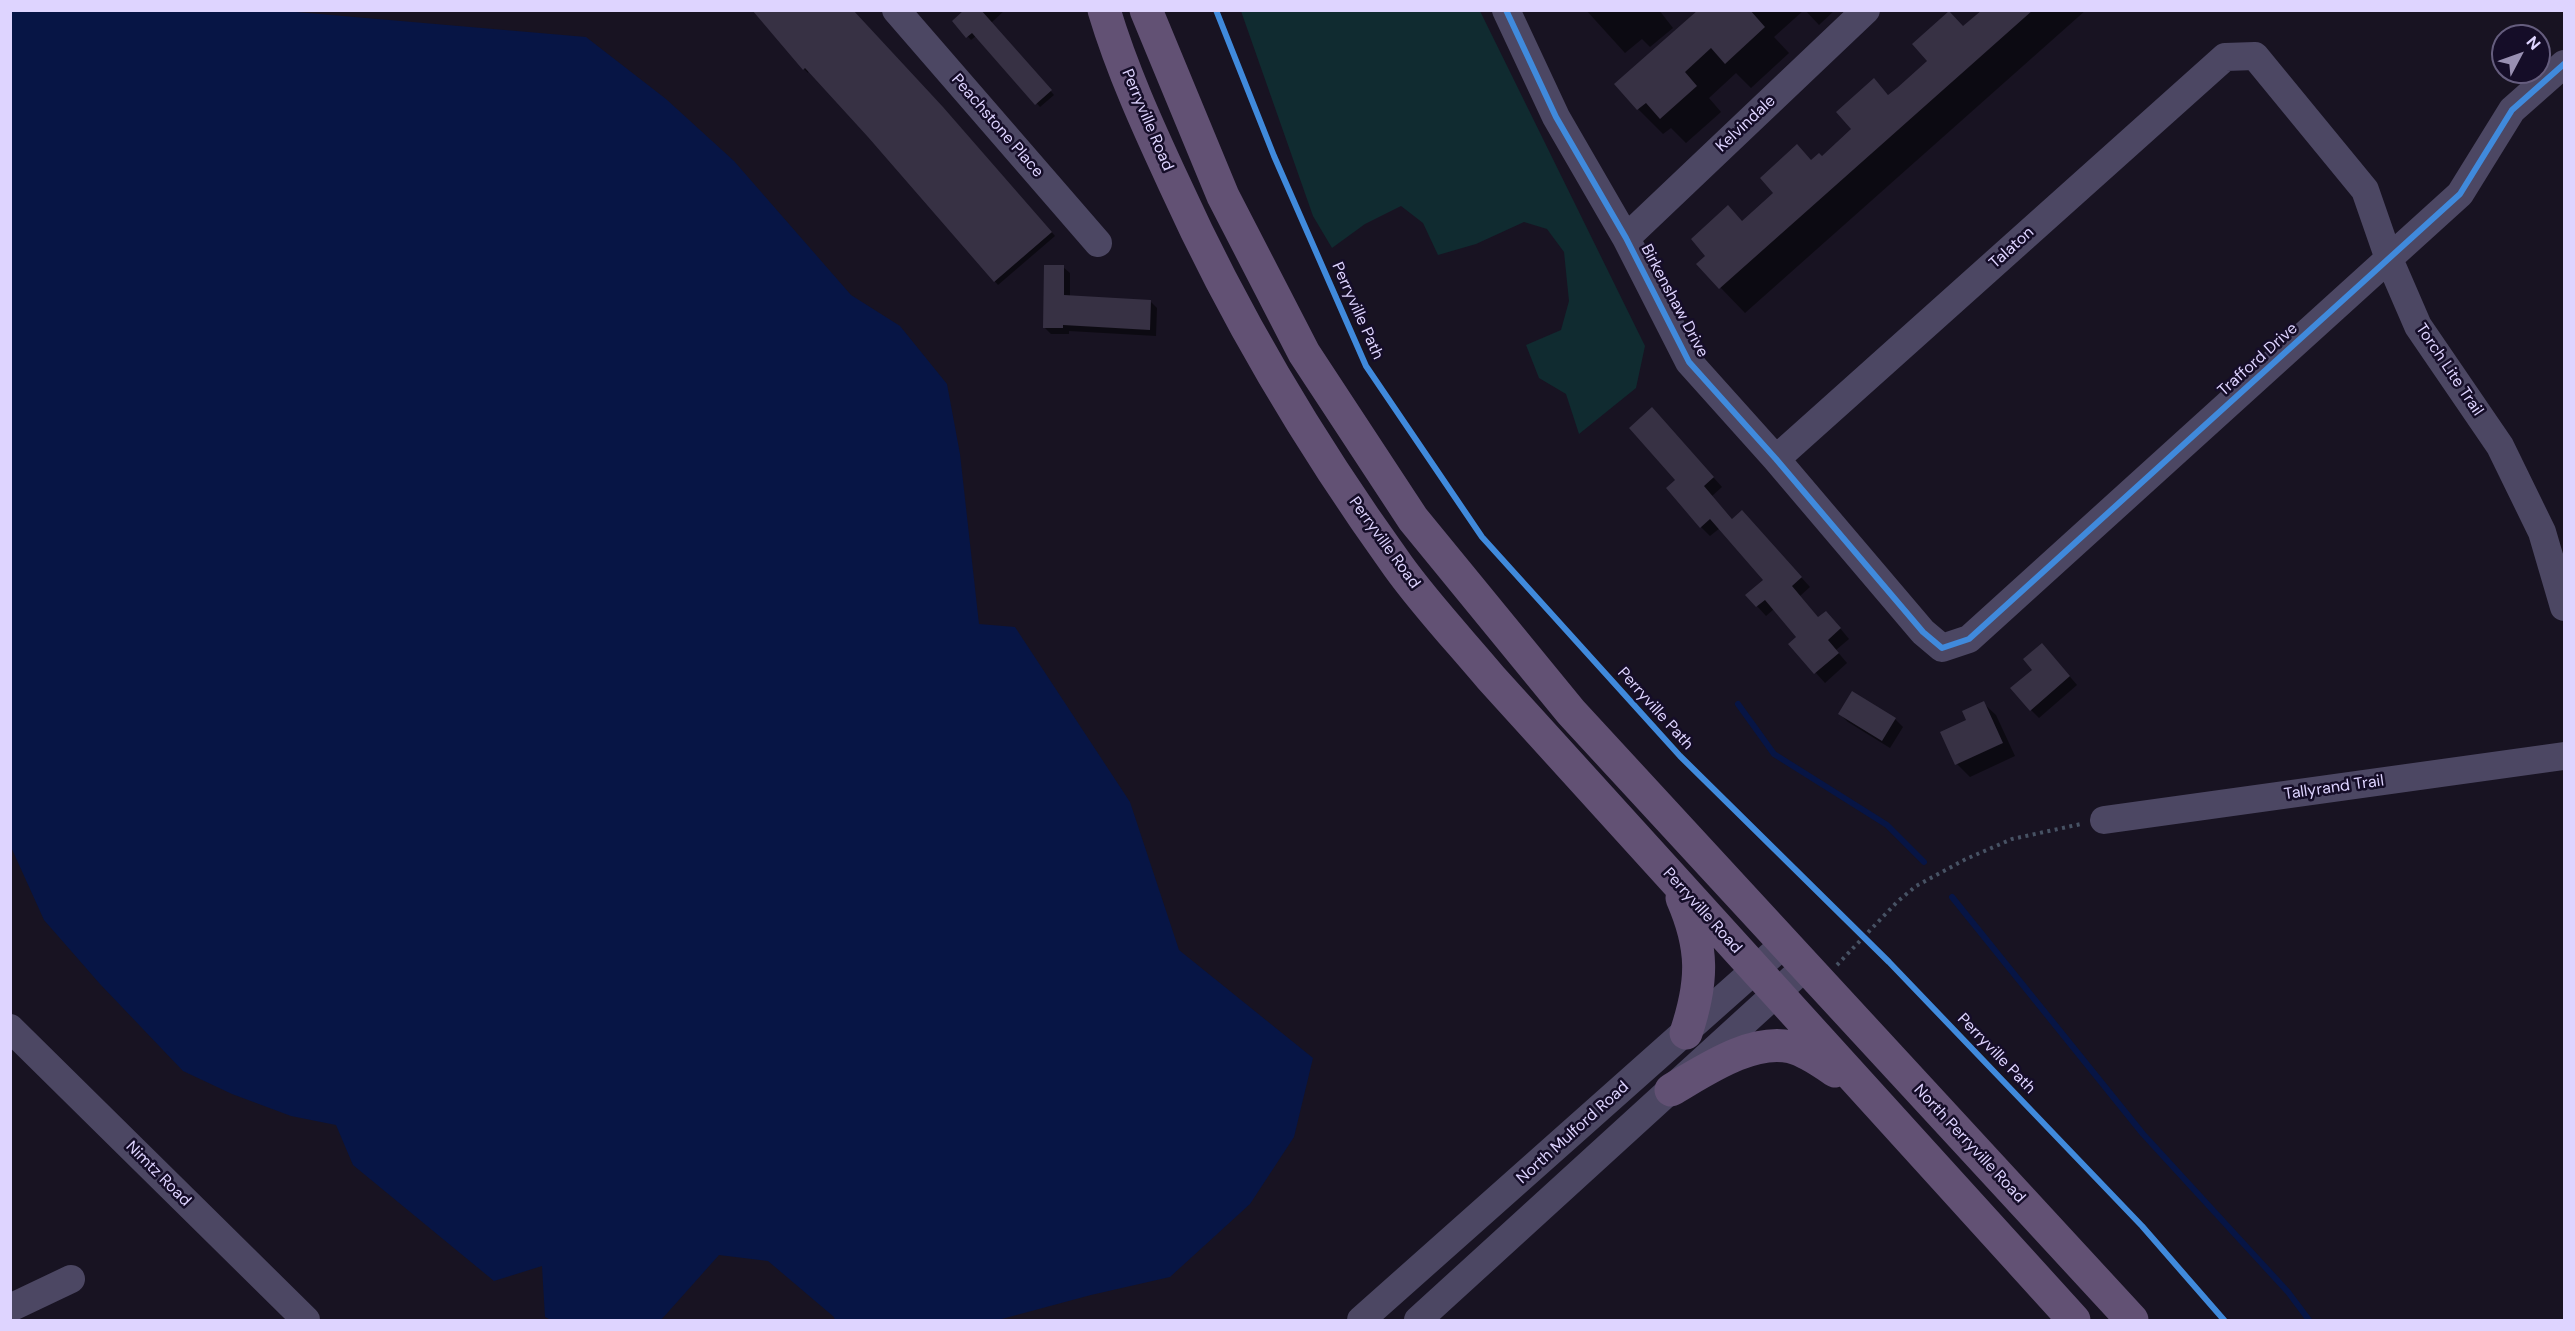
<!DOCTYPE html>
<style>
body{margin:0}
#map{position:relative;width:2575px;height:1331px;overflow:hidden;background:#181322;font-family:"DM Sans",sans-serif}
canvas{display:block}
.frame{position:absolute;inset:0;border:12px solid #ded4ff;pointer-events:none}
.north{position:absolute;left:2491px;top:24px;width:60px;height:60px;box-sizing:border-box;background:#150d28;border:2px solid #655d7e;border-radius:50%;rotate:49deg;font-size:16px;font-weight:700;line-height:24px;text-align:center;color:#ded4ff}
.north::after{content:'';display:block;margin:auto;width:21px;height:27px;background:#9990b2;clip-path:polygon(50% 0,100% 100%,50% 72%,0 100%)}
</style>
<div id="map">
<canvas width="2575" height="1331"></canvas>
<div class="frame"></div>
<div class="north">N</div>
</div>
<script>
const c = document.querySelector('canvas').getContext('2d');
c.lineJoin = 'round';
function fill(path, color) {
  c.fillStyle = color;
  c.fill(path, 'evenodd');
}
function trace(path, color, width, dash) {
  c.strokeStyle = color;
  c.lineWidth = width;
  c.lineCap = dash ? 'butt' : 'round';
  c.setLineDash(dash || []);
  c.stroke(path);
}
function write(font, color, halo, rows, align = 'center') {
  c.font = font + ' "DM Sans",sans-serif';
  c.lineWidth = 5;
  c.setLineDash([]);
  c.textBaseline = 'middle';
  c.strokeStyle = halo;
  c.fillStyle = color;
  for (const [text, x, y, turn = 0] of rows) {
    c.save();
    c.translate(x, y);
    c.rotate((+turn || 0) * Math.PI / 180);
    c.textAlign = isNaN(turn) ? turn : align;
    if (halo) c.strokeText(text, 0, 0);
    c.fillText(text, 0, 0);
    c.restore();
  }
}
const green = new Path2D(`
 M1241 11H1480L1645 346 1636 388 1579 434 1566 394 1539 378 1526 345 1561 330 1569 301 1564 252 1547 229 1524 222 1476 244 1438 255 1423 223 1401 206 1365 224 1332 248 1313 216Z`);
const water = new Path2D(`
 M11 10 285 11 586 37 666 99 734 161 851 295 900 326 947 384 960 454 979 624 1015 627 1130 802 1179 950 1313 1058 1294 1137 1250 1204 1170 1277 1091 1295 998 1320H835L834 1317 768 1261 719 1255 661 1320H551L545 1317 542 1266 494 1281 353 1165 336 1125 291 1116 232 1094 183 1071 100 984 44 920 11 847Z`);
const shadow = new Path2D(`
 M752 10H851L947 112 1055 236 998 285 869 136 809 71 808 73 804 69Z
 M966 10H1005L991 23 1054 95 1040 107 976 36 971 40 954 21Z
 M1586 10H1659L1673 28 1650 47 1642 39 1625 53Z
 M1699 10H1804L1774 37 1789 53 1751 88 1736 73 1709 98 1721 112 1686 143 1671 128 1663 134 1638 109Z
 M1805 10H1835L1819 25Z
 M1986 10H2086L1745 313 1720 287 1743 223 1812 161 1822 157 1853 129 1874 81 1889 96Z
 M1063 267 1070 273V297L1150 301 1157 308 1156 336 1069 331V334H1051L1044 327Z
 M1661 419 1722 487 1712 496 1733 520 1751 522 1810 587 1800 596 1819 619 1835 622 1849 639 1836 650 1847 663 1825 683 1790 644 1798 637 1774 609 1766 616 1747 595 1765 580 1720 528 1710 536 1701 527 1677 480Z
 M2050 653 2077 685 2039 718 2031 710 2034 670Z
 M1983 703 1996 715 2015 756 1970 777 1957 764 1968 721Z
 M1839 713 1895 719 1903 727 1890 748 1848 722Z`);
const stream = new Path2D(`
 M1738 704 1774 754 1887 825 1924 862
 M1952 897 2143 1134 2288 1292 2309 1320`);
const building = new Path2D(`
 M752 10H853L943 107 1052 232 994 282 868 137 805 68 803 70Z
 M964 10H981L1052 90 1035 105 972 33 966 38 952 21Z
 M1698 10H1750L1765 27 1725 64 1711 48 1685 72 1697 86 1660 119 1646 103 1637 110 1614 84Z
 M1982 10H2033L1719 289 1696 264 1705 256 1691 239 1728 205 1742 221 1773 193 1760 178 1797 144 1811 160 1819 153 1822 156 1851 129 1836 112 1874 78 1888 95 1897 88 1927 61 1912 44 1949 11 1963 26Z
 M1044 265H1064V295L1151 300 1150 330 1063 325V328H1043Z
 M1652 407 1714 477 1704 486 1732 519 1742 510 1802 577 1792 586 1818 617 1826 611 1841 628 1828 640 1839 653 1814 674 1788 644 1796 637 1765 600 1756 607 1745 595 1763 580 1710 519 1700 528 1666 488 1675 480 1629 428Z
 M2042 643 2070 676 2030 711 2010 688 2032 670 2023 659Z
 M1852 691 1896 718 1882 741 1838 714Z
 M1984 701 2003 743 1955 765 1940 732 1966 720 1962 711Z`);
const path = new Path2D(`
 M1837 965 1897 902 1916 886 1966 859 2012 839 2081 824`);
const minor = new Path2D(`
 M896 10 1098 243
 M1506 10 1556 117 1626 238 1689 362 1776 459 1923 632 1942 648 1969 639 2460 194 2512 110 2564 64
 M1626 238 1866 10
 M1776 459 2225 57 2255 56 2365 190 2389 259 2418 326 2500 446 2542 532 2564 607
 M2104 820 2564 756
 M10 1028 306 1320
 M10 1308 71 1279
 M1361 1320 1784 944
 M1418 1320 1805 967`);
const major = new Path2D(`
 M1104 10C1122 70 1148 127 1174 183 1235 318 1311 445 1398 566 1426 605 1460 641 1491 678L2074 1320
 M1146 10 1223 196 1304 353 1413 519 1571 712 2132 1320
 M1682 898C1704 948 1703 982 1686 1033
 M1671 1090C1704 1071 1751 1038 1791 1047 1807 1051 1822 1062 1835 1071`);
const cycleway = new Path2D(`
 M1216 10 1274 156 1366 366 1482 537 1680 756 1889 962 2142 1226 2224 1320
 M1506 10 1556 117 1626 238 1689 362 1776 459 1923 632 1942 648 1969 639 2460 194 2512 110 2564 64`);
const streetNames = [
 ["Perryville Road",1147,120,67],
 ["Kelvindale",1746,124,-43],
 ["Peachstone Place",997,126,49],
 ["Talaton",2012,248,-42],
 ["Birkenshaw Drive",1674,301,62],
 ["Perryville Path",1357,311,66],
 ["Trafford Drive",2258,360,-42],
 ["Torch Lite Trail",2449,370,56],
 ["Perryville Road",1384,543,54],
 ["Perryville Path",1655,709,48],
 ["Tallyrand Trail",2334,788,-8],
 ["Perryville Road",1702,911,48],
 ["Perryville Path",1996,1054,46],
 ["North Mulford Road",1573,1133,-42],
 ["North Perryville Road",1969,1144,47],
 ["Nimtz Road",158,1174,45]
];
fill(green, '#102b30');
fill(water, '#071545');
fill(shadow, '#0007');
trace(stream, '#071545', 6);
fill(building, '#373144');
trace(path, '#475264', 4, [3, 4.5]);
trace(minor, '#4c4763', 28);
trace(major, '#625174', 33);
trace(cycleway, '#408adc', 6);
write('16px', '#ded4ff', '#150d28', streetNames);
</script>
